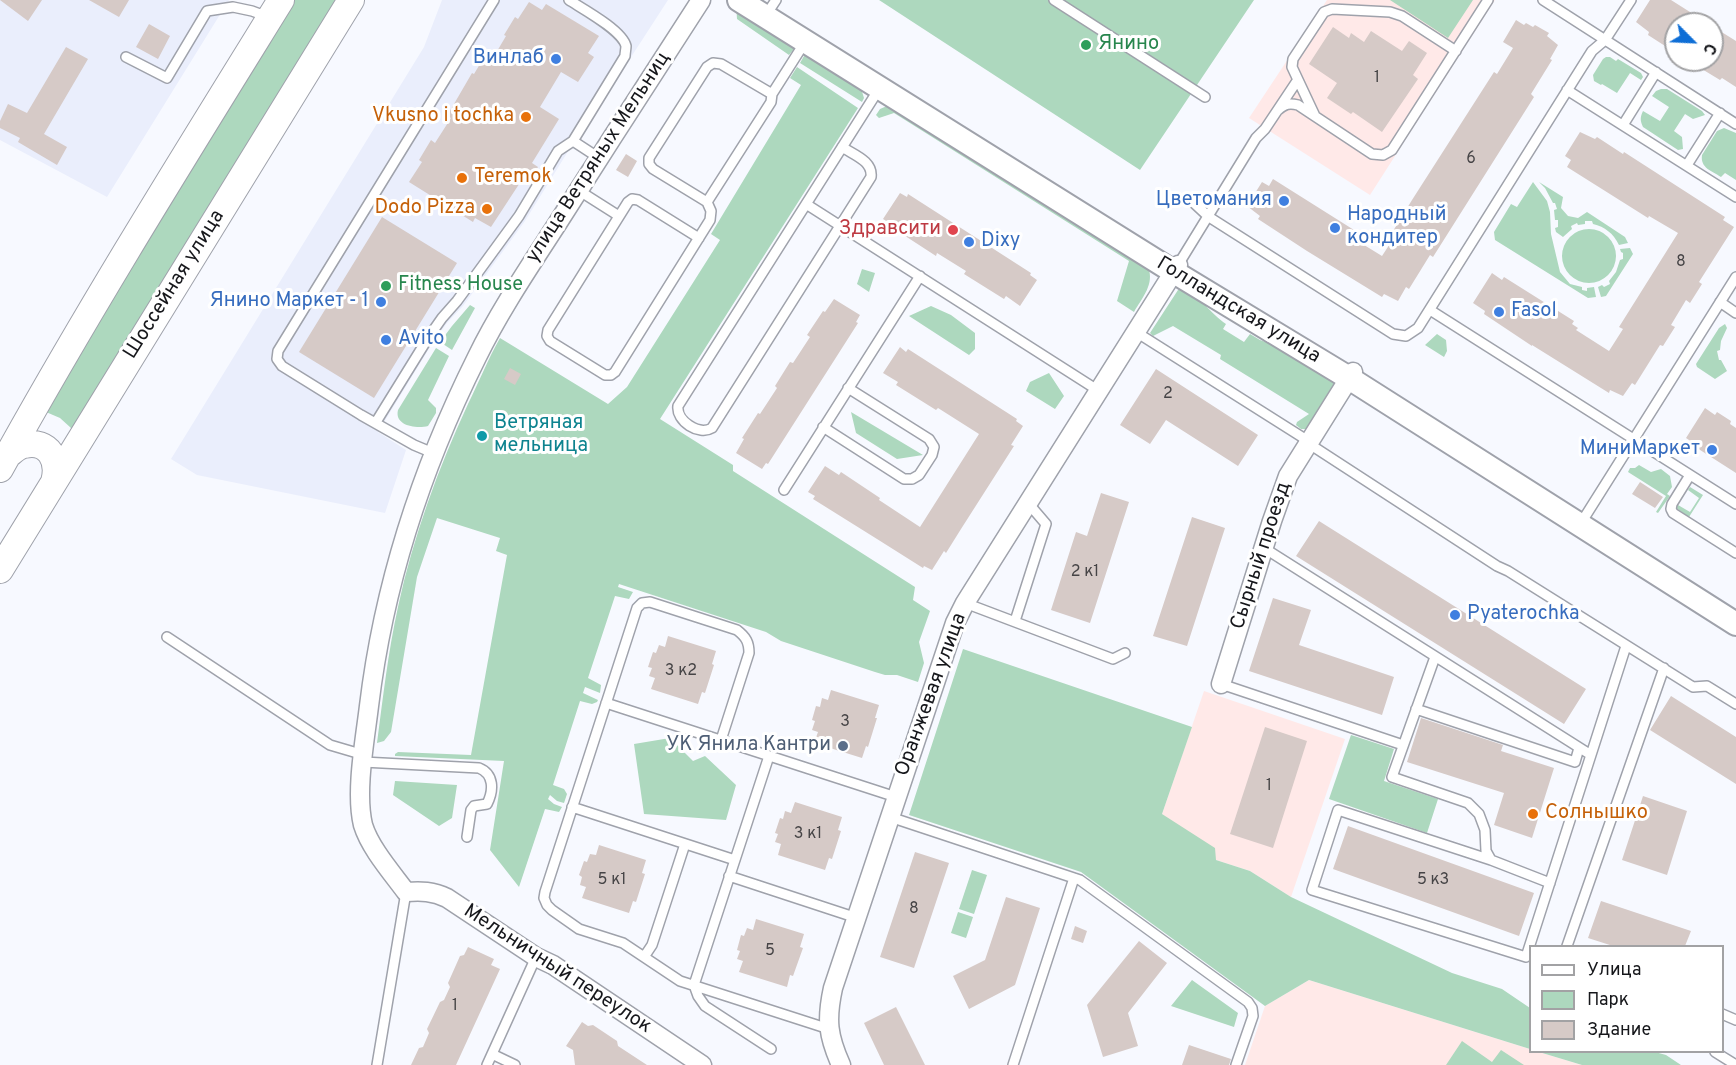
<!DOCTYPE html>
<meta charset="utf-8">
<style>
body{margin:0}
#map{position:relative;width:1736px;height:1065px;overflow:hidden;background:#f7f9ff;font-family:Overpass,sans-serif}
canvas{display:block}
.legend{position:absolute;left:1529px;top:945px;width:195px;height:108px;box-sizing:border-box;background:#fff;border:2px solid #a2a2a4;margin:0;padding:8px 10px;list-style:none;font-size:18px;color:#16171b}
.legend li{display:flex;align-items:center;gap:12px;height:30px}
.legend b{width:30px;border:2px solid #a2a2a4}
.north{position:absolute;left:1664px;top:12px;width:60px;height:60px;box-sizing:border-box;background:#fff;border:2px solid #a2a2a4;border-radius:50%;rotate:114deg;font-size:16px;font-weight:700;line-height:24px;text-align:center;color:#16171b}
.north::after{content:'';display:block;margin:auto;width:21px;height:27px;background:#0e6ed6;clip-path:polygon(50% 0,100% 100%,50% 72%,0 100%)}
</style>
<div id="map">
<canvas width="1736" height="1065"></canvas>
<ul class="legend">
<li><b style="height:8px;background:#fff"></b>Улица</li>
<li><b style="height:16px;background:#add8be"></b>Парк</li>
<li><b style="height:16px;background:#d6cac7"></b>Здание</li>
</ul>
<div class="north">С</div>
</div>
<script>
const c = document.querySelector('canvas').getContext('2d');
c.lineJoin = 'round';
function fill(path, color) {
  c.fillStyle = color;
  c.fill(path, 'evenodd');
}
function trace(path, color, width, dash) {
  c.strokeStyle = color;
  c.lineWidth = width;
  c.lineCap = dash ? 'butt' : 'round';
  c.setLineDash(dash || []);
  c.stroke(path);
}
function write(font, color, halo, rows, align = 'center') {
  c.font = font + ' Overpass,sans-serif';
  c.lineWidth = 6;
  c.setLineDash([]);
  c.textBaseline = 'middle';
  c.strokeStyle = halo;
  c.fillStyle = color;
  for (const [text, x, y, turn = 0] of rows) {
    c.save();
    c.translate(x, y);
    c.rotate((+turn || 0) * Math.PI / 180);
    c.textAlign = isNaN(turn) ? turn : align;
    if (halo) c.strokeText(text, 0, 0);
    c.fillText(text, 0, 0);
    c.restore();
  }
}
const built = new Path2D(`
 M0 0H229L107 197 0 140Z
 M442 0H668L600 105 567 153 525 221 463 306 447 323 433 342 378 432 406 450 385 513 197 475 171 459 424 47Z`);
const education = new Path2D(`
 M1327 0H1495L1370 195 1249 118Z
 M1204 691 1345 739 1291 897 1250 871 1216 860 1162 814Z
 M1309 980 1530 1049V1052H1539L1582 1065H1245L1265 1006Z`);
const green = new Path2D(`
 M295 0H337L73 428H71L60 418 46 412 104 310Z
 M879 0H1254L1140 170Z
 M1390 0H1473L1448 38Z
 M736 3 794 42V49L789 55 737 19Z
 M809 52 859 82 864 98 862 102 800 63 804 56Z
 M1606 57H1610L1616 61 1618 59 1641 73 1643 77 1641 80 1630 73 1617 93 1602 84 1601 85 1594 81 1593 75 1603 59Z
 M797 67 858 108 660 419 733 465V471L915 587 913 600 930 611 919 642 924 663 918 682 897 675H885L875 672 781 641 766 632 619 584 618 587 633 592 629 599 615 596 588 678 601 685 600 693 585 687 583 693 598 700 597 702 592 704 580 701 553 785 564 789 567 794 564 803 557 801 550 795 548 799 554 804 562 807 559 812 545 809 519 887 490 850 504 761 395 756V754L398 752 471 755 507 555 496 551 500 538 437 518 417 577 391 732 384 741 377 743C383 698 388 652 398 607 413 537 438 469 468 404 479 382 488 359 500 338L608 404 627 387 720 240 711 234 801 85 790 78Z
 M1661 89H1667L1702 111 1705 115 1693 119 1685 114 1674 131 1682 137 1683 149 1678 150 1643 127C1640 121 1640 117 1643 111L1660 121 1669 107 1652 96 1656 91Z
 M887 106H891L1148 267C1155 284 1142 298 1134 312L1117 301 1129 261 894 113 879 118 876 115 880 109Z
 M1724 128 1736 133V180L1725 173 1721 177C1712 171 1700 168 1702 155L1717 131Z
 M1533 182 1547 201 1550 212 1551 234 1560 272 1570 284 1582 287V290L1587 291V288L1594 287 1596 297 1588 298 1495 240 1494 232 1511 204 1517 207Z
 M1539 182 1563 197 1561 208 1568 216 1578 218 1587 212 1625 237 1628 243 1619 245C1613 233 1605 227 1593 224L1592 221H1585V224L1578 225 1577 223 1571 226 1572 229 1563 237 1556 232 1555 228 1558 227V220H1555L1554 210 1557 209 1555 203H1553L1545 188Z
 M1562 256a27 27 0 1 1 54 0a27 27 0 1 1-54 0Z
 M1630 248 1633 254 1606 296 1601 297 1598 287 1602 285 1604 287 1610 284 1609 281 1616 272 1620 260 1623 259V253L1621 252 1620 249Z
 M862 269 875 273 869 292 857 284Z
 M1182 288C1198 294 1211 314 1226 324L1223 329 1244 342 1250 334 1260 340 1297 353 1332 378 1334 384 1332 390 1307 429H1301L1296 425 1297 422 1309 414 1220 359 1221 355 1173 326 1153 336 1150 333 1178 290Z
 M470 305 475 308 452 350 440 342 452 326Z
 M931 306 951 315 975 333V349L969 355 909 316Z
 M1725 324 1727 328 1721 341 1720 350 1717 351 1719 360H1721L1727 371 1715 379 1697 367 1696 364 1719 328Z
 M1437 334 1446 340 1447 351 1444 357 1425 345Z
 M436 348 449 356 428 400 436 408V413L428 426C417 429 394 426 398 410Z
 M1049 373 1064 396 1055 409 1026 391 1030 382Z
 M851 412 923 455 897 459 856 433Z
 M1639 465 1651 472 1661 469 1670 476 1672 487 1667 494 1670 496 1658 513 1656 512 1666 496 1628 472 1630 468H1635Z
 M1690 487 1703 495 1689 517 1676 508 1678 505 1690 512 1699 498 1688 490Z
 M963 649 1192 727 1162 814 1215 848 1216 860 1250 871 1291 897 1452 973 1502 989 1530 1008V1049L1309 980 1265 1006 1081 872 909 815Z
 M1351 735 1394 749 1384 781 1438 799 1427 833 1329 799Z
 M670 738 693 761 705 756 736 785 726 820 644 814 634 744Z
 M395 781 457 785 452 818 439 826 393 795Z
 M972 870 987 875 974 914 959 909Z
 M958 912 973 917 966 938 951 933Z
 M1192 980 1238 1013 1234 1027 1171 1006Z
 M1462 1041 1492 1062 1501 1050 1524 1065H1446Z
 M1539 1052H1655L1666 1055 1681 1065H1582Z`);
const building = new Path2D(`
 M0 0H42L28 21Z
 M89 0H129L119 17Z
 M1650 0H1671L1709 24H1676V53L1648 35 1649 32 1636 22Z
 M529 2 542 10 546 4 599 36 588 53 594 57 578 82 561 72 540 107 559 119 532 163 538 167 531 179 525 175 491 227 475 218 473 222 409 182 422 162 419 160 431 140 435 143 451 118 447 116 472 73 474 74 486 54 493 58 506 36 504 35 515 17 518 19Z
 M1516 20 1524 25 1526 23 1533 27 1535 25 1549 33 1547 36 1558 45 1550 59 1552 60 1531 94 1534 97 1433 257 1430 255 1409 289 1406 287 1398 301 1384 294 1382 297 1307 251 1258 219 1260 216 1247 206 1262 182 1269 186 1273 179 1354 230 1352 232 1358 236 1356 240 1382 256 1397 233 1393 231 1412 200 1494 72 1497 74 1513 48 1503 42Z
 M149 24 170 36 158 59 136 47Z
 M1712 26 1736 41V87L1722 78 1720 80 1687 60H1712Z
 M1333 27 1349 38 1351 33 1364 42 1371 31 1402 51 1409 41 1427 53 1413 75 1418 79 1382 132 1353 112 1351 114 1327 98 1337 83 1309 64Z
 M66 47 88 59 44 134 67 147 57 165 18 142 20 138 0 128V121L8 104 27 113Z
 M1580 132 1595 139 1597 137 1623 154 1624 152 1725 217 1723 220 1734 227 1699 282 1702 284 1690 303 1686 300 1671 325 1675 327 1663 346 1660 345 1635 385 1632 383 1623 396 1610 390 1609 393 1532 345V346L1484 314 1485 311 1473 303 1492 273 1502 280 1504 277 1574 321 1572 324 1578 328 1576 330 1609 351 1623 329 1619 327 1678 233 1649 216 1648 218 1567 167 1571 160 1565 156Z
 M626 154 637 161 628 177 616 170Z
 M900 193 907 197 908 194 1031 273 1030 275 1037 280 1020 306 1006 296 1004 299 964 274 966 271 937 253 936 256 896 230 898 228 883 219Z
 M382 217 457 263 374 398 299 352Z
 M834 299 860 315 856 322 858 323 768 464 766 463 762 469 736 453 744 439 742 438 758 413 760 414 777 388 775 386 790 362 793 363 810 337 807 335 823 311 825 312Z
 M900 347 906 352 908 349 1017 419 1016 421 1023 426 1011 445 1014 446 961 529 946 553 944 551 932 570 924 566 923 568 877 539 813 499 815 496 808 492 825 466 839 475 841 472 880 498 879 500 920 527 979 434 938 408 936 410 896 385 898 382 883 373Z
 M510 368 521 374 515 385 504 379Z
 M1156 369 1258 435 1238 466 1166 420 1150 444 1120 425Z
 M1705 408 1715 415 1717 412 1731 421 1730 424 1736 428V473L1697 448 1698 446 1686 438Z
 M475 436a7 7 0 1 1 14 0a7 7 0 1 1-14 0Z
 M1640 482 1663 497 1655 508 1632 494Z
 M1101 493 1129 502 1090 623 1051 610 1076 532 1087 536Z
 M1192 517 1225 528 1187 646 1153 636Z
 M1319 521 1586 689 1564 724 1296 556Z
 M1273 598 1311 610 1299 645 1394 677 1382 715 1249 671Z
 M668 636 716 651 712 664 714 665 705 693 702 692 698 704 651 689 655 678 649 676 652 668 648 667 653 652 656 653 659 645 665 647Z
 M831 690 879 705 875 718H877L868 747 866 746 862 758 814 743 818 732 812 730 815 721 812 720 816 706 820 707 822 698 828 700Z
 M1671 696 1736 737V784L1650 730Z
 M1421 718 1503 745 1501 751 1554 768 1532 838 1494 825 1504 793 1407 762Z
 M1265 727 1307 741 1273 848 1230 834Z
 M1643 796 1687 811 1667 875 1622 860Z
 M795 802 842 817 838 830 841 831 832 859 829 858 825 870 778 855 781 844 775 842 778 834 775 833 780 818 783 819 785 811 791 813Z
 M1348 826 1534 893 1519 936 1333 869Z
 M599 845 646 860 642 873 645 874 636 902 633 901 629 913 582 898 586 887 580 885 582 877 579 875 584 861 587 862 590 854 596 855Z
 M915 852 949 863 914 968 880 957Z
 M1006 897 1040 908 1015 985 969 1009 953 976 985 960Z
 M1601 901 1691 931 1685 946H1613L1588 938Z
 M756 919 804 934 800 947 803 948 793 976 790 975 787 987 739 972 743 961 737 959 740 951 737 950 741 935 744 936 747 928 753 930Z
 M1075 926 1087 931 1083 943 1071 939Z
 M1139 941 1167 963 1128 1013 1138 1046 1103 1057 1087 1005Z
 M468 947 494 959 491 965 500 969 456 1065H411L419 1048 423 1047 429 1033 427 1029 440 1002 444 1000 450 987 448 983 460 956 464 955Z
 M896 1007 925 1065H884L864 1023Z
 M582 1022 588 1026 593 1025 617 1041 618 1046 647 1065H575L573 1050 566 1046Z
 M1189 1045 1231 1059 1229 1065H1182Z`);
const service = new Path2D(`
 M569 0C583 9 622 30 626 46 626 49 625 53 625 56L573 141
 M1054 0 1205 97
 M1543 0 1736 124
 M766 15 776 0
 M126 57 167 78 207 11 233 7 252 11 268 17
 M1567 90 1736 197
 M1278 110C1285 104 1289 103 1298 105L1372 154 1383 155 1392 150 1488 0
 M1315 116 1292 67 1293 59 1324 12 1332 9 1390 12 1402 16 1456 51
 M1623 125 1656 72
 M842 147C854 155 873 161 871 177L712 428C699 436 676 421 678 406L879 89
 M1687 165 1720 113
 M578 190 619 216
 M707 202 653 169 649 164V158L707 67 713 63 721 64 772 94
 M806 204 1099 391
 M1195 204 1209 217 1393 334 1406 336 1418 328 1592 51 1605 40 1631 0
 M699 238 638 200 632 199 628 202 548 330 547 336 550 341 605 375H611L615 372 710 220 711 211 707 202 771 102 772 94 805 42
 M1178 265 1256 138 1265 129 1297 81
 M1720 302 1736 313
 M1430 310 1736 504
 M1136 332 1302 437 1314 447 1497 566 1508 571 1693 687 1707 686 1736 704
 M376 422 428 338 442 318 457 301 519 216 558 151 573 141 599 158
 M823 427 904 479H912L919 475 932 455 934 447 929 439 848 388
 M433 453 414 445 361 415 282 366 277 359 278 351 494 0
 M1690 475 1672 504 1671 509 1673 513 1736 553
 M784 490 920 276
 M1581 523 1736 277
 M1264 548 1591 755
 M965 603 1113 659 1125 653
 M1015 621 1046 524 1028 503
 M167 637 330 745 364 755
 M1435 657 1392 777 1468 803 1479 814 1485 830 1486 851 1491 860 1550 883
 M1221 684 1403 745
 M606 703 896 797
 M1416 709 1575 762 1579 748
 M721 740 749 653C749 642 746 637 737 630L650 602 642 603 637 608 545 892 544 898 547 905 552 910 579 929 623 943 680 981 829 1029
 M769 756 694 985 698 996 705 1006 771 1049
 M363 762 479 768C494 774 494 790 487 804L474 806 471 810 467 837
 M572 807 735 860
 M890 817 1080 880 1248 1002 1252 1008 1253 1016 1236 1065
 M1491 860 1338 810 1312 890 1526 957 1626 646
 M729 876 857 918
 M1567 946 1664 668
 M644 957 652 945 685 844
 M1722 1014 1736 1020
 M1715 1052 1736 1065
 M492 1054 515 1065
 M377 1065 406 892
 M487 1065 536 957
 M1013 1065 1074 878`);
const minor = new Path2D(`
 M701 0C653 74 606 147 559 221 530 266 500 310 477 357 421 469 384 582 369 706 365 740 355 792 363 825 370 848 392 873 406 892 421 891 433 891 447 898L536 957 553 965 702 1065
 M1221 684 1272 521 1288 476 1353 372
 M841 1065C828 1036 826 1020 833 988L955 623 965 603 1178 265`);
const tertiary = new Path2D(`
 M739 0 1174 272 1349 378 1736 624`);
const secondary = new Path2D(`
 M8 455C13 451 18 446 24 445 49 439 60 461 54 482
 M0 469C88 310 185 155 281 0
 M0 570 351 0`);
const markers = [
 [1086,45,6,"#2e9e5b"],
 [556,59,6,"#3f7fe0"],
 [526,117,6,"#e8710a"],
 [462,178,6,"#e8710a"],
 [1284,201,6,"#3f7fe0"],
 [487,209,6,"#e8710a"],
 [1335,228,6,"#3f7fe0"],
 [953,230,6,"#e0444e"],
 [969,242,6,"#3f7fe0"],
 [386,286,6,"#2e9e5b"],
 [381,302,6,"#3f7fe0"],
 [1499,312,6,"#3f7fe0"],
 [386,340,6,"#3f7fe0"],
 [482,436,6,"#0f9aa8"],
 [1712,450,6,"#3f7fe0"],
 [1455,615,6,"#3f7fe0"],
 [843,746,6,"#5c6f8a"],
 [1533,814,6,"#e8710a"]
];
const numberNames = [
 ["1",1377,79],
 ["6",1471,160],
 ["8",1681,263],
 ["2",1168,395],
 ["2 к1",1085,573],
 ["3 к2",681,672],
 ["3",845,723],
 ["1",1269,787],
 ["3 к1",808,835],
 ["5 к1",612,881],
 ["5 к3",1433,881],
 ["8",914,910],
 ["5",770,952],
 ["1",455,1007]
];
const leisureNames = [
 ["Янино",1098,45],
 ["Fitness House",398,286]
];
const shopNames = [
 ["Винлаб",544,59,"right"],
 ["Цветомания",1272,201,"right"],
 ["Народный",1347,216],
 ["кондитер",1347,239],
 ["Dixy",981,242],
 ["Янино Маркет - 1",369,302,"right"],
 ["Fasol",1511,312],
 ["Avito",398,340],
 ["МиниМаркет",1700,450,"right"],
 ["Pyaterochka",1467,615]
];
const foodNames = [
 ["Vkusno i tochka",514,117],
 ["Teremok",474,178,"left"],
 ["Dodo Pizza",475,209],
 ["Солнышко",1545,814,"left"]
];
const streetNames = [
 ["улица Ветряных Мельниц",599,158,-57],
 ["Шоссейная улица",175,285,-58],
 ["Голландская улица",1238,311,31],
 ["Сырный проезд",1262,556,-72],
 ["Оранжевая улица",932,695,-70],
 ["Мельничный переулок",557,970,33]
];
const healthNames = [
 ["Здравсити",941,230]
];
const cultureNames = [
 ["Ветряная",494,424],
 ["мельница",494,447]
];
const serviceNames = [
 ["УК Янила Кантри",831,746]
];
fill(built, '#eaeefc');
fill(education, '#ffe9e8');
fill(green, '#add8be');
fill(building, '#d6cac7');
trace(service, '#9fa2ab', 12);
trace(minor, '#9fa2ab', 21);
trace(tertiary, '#9fa2ab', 26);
trace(secondary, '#9fa2ab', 28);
trace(service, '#fff', 9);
trace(minor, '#fff', 18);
trace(tertiary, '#fff', 22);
trace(secondary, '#fff', 26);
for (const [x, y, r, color] of markers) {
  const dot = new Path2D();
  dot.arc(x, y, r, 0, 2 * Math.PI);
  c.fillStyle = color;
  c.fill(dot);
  trace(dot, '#fff', 2);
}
write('16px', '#464446', null, numberNames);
write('20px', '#27864d', '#fff', leisureNames, 'left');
write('20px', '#366cbe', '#fff', shopNames, 'left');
write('20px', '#c56008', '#fff', foodNames, 'right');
write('20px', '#16171b', '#fff', streetNames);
write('20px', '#be3a42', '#fff', healthNames, 'right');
write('20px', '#0d838f', '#fff', cultureNames, 'left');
write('20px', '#4e5e75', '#fff', serviceNames, 'right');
</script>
